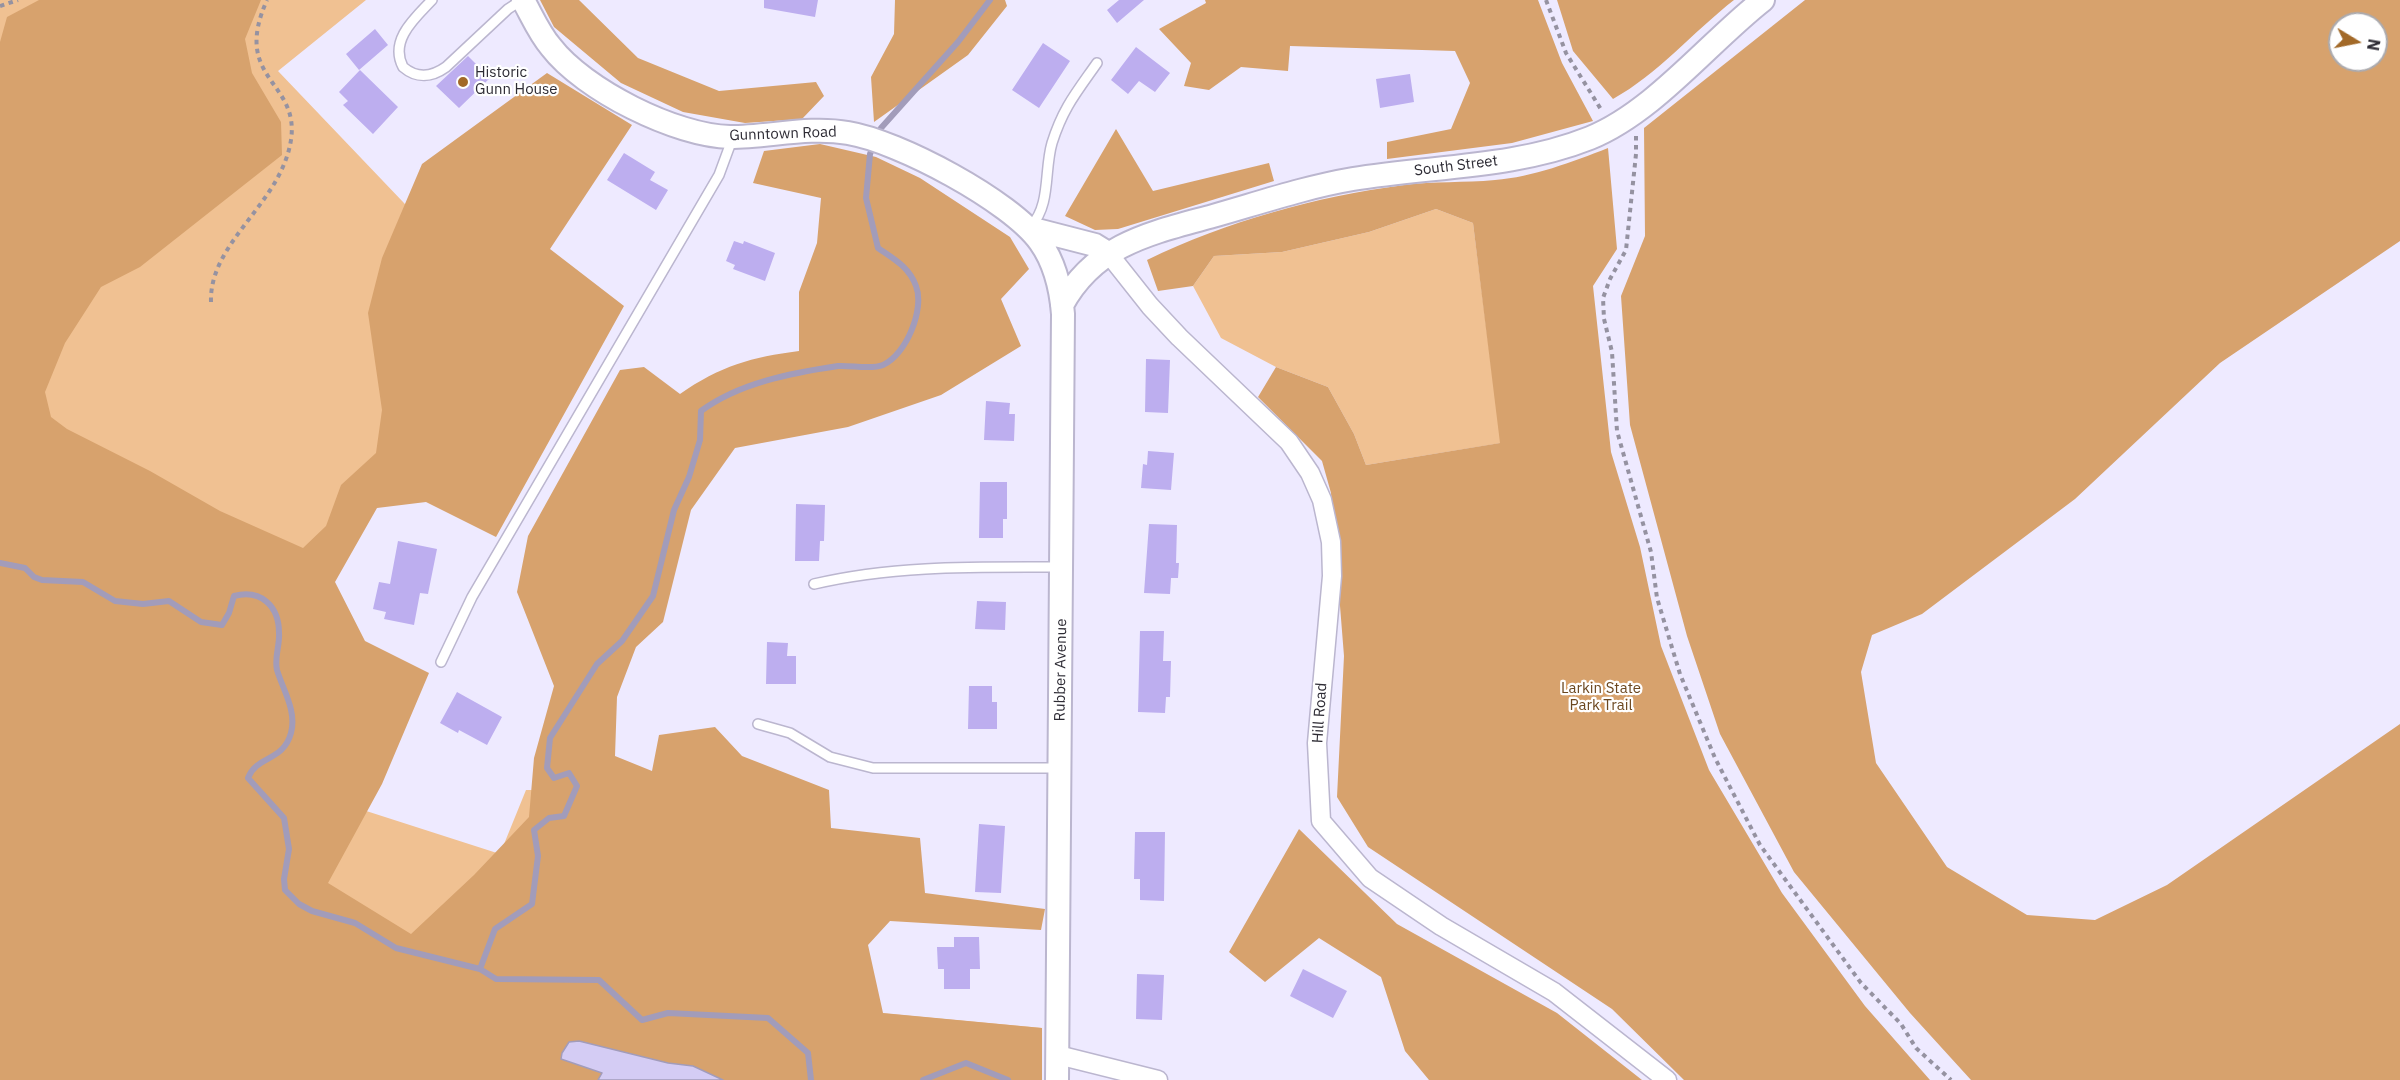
<!DOCTYPE html>
<style>
body{margin:0}
#map{position:relative;width:2400px;height:1080px;overflow:hidden;background:#eeeaff;font-family:"IBM Plex Sans",sans-serif}
canvas{display:block}
.north{position:absolute;left:2328px;top:12px;width:60px;height:60px;box-sizing:border-box;background:#fff;border:2px solid #abaaae;border-radius:50%;rotate:100deg;font-size:16px;font-weight:700;line-height:24px;text-align:center;color:#2d2b34}
.north::after{content:'';display:block;margin:auto;width:21px;height:27px;background:#a26928;clip-path:polygon(50% 0,100% 100%,50% 72%,0 100%)}
</style>
<div id="map">
<canvas width="2400" height="1080"></canvas>
<div class="north">N</div>
</div>
<script>
const c = document.querySelector('canvas').getContext('2d');
c.lineJoin = 'round';
function fill(path, color) {
  c.fillStyle = color;
  c.fill(path, 'evenodd');
}
function trace(path, color, width, dash) {
  c.strokeStyle = color;
  c.lineWidth = width;
  c.lineCap = dash ? 'butt' : 'round';
  c.setLineDash(dash || []);
  c.stroke(path);
}
function write(font, color, halo, rows, align = 'center') {
  c.font = font + ' "IBM Plex Sans",sans-serif';
  c.lineWidth = 4.5;
  c.setLineDash([]);
  c.textBaseline = 'middle';
  c.strokeStyle = halo;
  c.fillStyle = color;
  for (const [text, x, y, turn = 0] of rows) {
    c.save();
    c.translate(x, y);
    c.rotate((+turn || 0) * Math.PI / 180);
    c.textAlign = isNaN(turn) ? turn : align;
    if (halo) c.strokeText(text, 0, 0);
    c.fillText(text, 0, 0);
    c.restore();
  }
}
const green = new Path2D(`
 M0 0H366L278 71 487 290 217 763 500 854 526 790H795L783 1004 1042 1028 0 1080Z
 M1436 209 1473 223 1501 443 1366 465 1354 434 1328 387 1276 367 1221 338 1193 286 1214 256 1282 252 1369 232Z`);
const forest = new Path2D(`
 M39 0H261L245 39 252 73 281 122 282 155 140 267 101 287 65 343 45 392 51 417 67 429 150 471 220 511 303 548 326 526 341 485 376 453 382 410 368 313 382 258 422 164 547 73 632 125 550 249 624 306 496 537 426 502 377 508 335 582 365 641 429 673 382 784 328 883 411 934 474 875 529 817 534 758 554 686 517 592 528 536 620 370 644 367 680 394C720 366 752 357 799 351V292L817 243 821 198 753 183 764 151 820 144 876 157 920 178 1010 237 1029 269 1001 299 1021 346 941 395 848 427 735 448 691 510 663 622 636 647 617 697 615 756 652 771 659 735 715 727 742 756 829 790 831 828 920 838 925 893 1045 909 1041 930 890 921 868 945 883 1013 1042 1028V1080H0V42L7 17Z
 M540 0H579L638 58 719 91 816 82 824 96 802 119 745 123 683 112 621 83 554 27Z
 M895 0H1005L1007 6 968 55 874 122 871 77 894 34Z
 M1205 0H1538L1562 63 1593 121 1512 143 1387 159V142L1451 129 1470 83 1455 51 1290 46 1288 71 1241 67 1209 90 1184 86 1191 63 1159 29 1206 3Z
 M1557 0H1734C1693 32 1658 74 1613 99L1573 51Z
 M1805 0H2400V241L2220 363 2075 499 1922 614 1872 635 1861 672 1876 763 1947 867 2027 915 2095 920 2167 885 2400 724V1080H1971L1910 1013 1794 872 1720 734 1687 636 1630 425 1621 296 1645 236 1644 128ZM2340 24H2376V60H2340Z
 M1116 129 1153 191 1269 163 1274 181 1118 229 1095 230 1065 216Z
 M1608 148 1617 249 1593 286 1611 452 1640 547 1661 646 1709 770 1782 893 1865 1006 1930 1080H1684L1612 1009 1368 847 1337 797 1344 656 1331 493 1322 461 1258 397 1276 367 1328 387 1354 434 1366 465 1500 443 1473 223 1436 209 1369 232 1282 252 1214 256 1193 286 1158 291 1147 260C1228 221 1314 197 1404 185 1434 181 1464 183 1495 180 1533 177 1572 162 1608 148Z
 M1299 829 1397 924 1557 1013 1642 1080H1429L1405 1051 1381 977 1319 938 1265 982 1229 952Z`);
const water = new Path2D(`
 M579 1041 668 1063 693 1066 723 1080H598L602 1073 561 1059 562 1053 569 1042Z`);
const stream = new Path2D(`
 M0 563 25 568 34 577 42 580 83 582 115 601 143 604 169 601 201 622 222 625 229 613 234 596C261 589 279 606 279 633 280 645 274 658 277 670 283 690 297 711 291 733 283 762 257 755 248 778L284 818 289 849 284 879 285 890 299 904 312 911 355 923 396 948 480 969 496 979 599 980 642 1020 668 1013 768 1018 808 1053 811 1080
 M480 969 495 929 532 904 538 856 534 830 549 818 564 816 577 786 569 773 554 778 547 768 550 738 597 664 622 641 653 596 674 510 689 477 700 440 701 411C739 383 791 373 838 366 851 365 871 370 883 365 906 355 925 309 916 286 909 267 894 259 878 248L866 198 870 154 881 128 958 42 990 0
 M923 1080 966 1063 1008 1080`);
const building = new Path2D(`
 M764 0H818L815 17 764 8Z
 M1119 0H1144L1117 23 1107 10Z
 M375 29 388 45 359 70 346 54Z
 M1043 43 1070 61 1039 108 1012 90Z
 M1136 47 1170 73 1155 92 1139 81 1128 94 1111 80Z
 M468 56 490 78 459 108 436 86Z
 M360 70 398 107 373 134 343 105 348 101 339 92Z
 M1410 74 1414 102 1380 108 1376 79Z
 M624 153 655 172 650 180 668 190 656 210 607 180Z
 M734 241 743 244 744 241 775 253 765 281 733 269 735 265 726 261Z
 M1146 359 1170 360 1168 413 1145 412Z
 M986 401 1010 403 1009 414H1015L1014 441 984 440Z
 M1148 451 1174 453 1171 490 1141 488 1143 464 1147 465Z
 M980 482H1007V519H1003V538H979Z
 M796 504 825 505 824 541H820L819 561H795Z
 M1149 524 1177 525 1176 563H1179L1178 578H1171L1170 594 1144 593Z
 M398 541 437 549 428 594 420 593 414 625 384 619 386 612 373 609 379 582 390 584Z
 M977 601 1006 602 1005 630 975 629Z
 M1140 631H1164L1163 661H1171L1170 697H1166L1165 713 1138 712Z
 M767 642 788 643 787 656H796V684H766Z
 M969 686H992V702H997V729H968Z
 M457 692 502 717 487 745 459 730 458 733 440 723Z
 M979 824 1005 826 1001 893 975 892Z
 M1135 832H1165L1164 901 1140 900V879H1134Z
 M954 937H979L980 969H970V989H944V969H938L937 947H954Z
 M1303 969 1347 991 1333 1018 1290 996Z
 M1137 974 1164 975 1162 1020 1136 1019Z`);
const path = new Path2D(`
 M1546 0 1566 53 1602 111
 M0 6 18 0
 M1636 136V154L1626 250 1610 279 1603 298 1604 319 1612 352 1617 431 1651 552 1657 598 1680 674 1715 758 1760 845 1861 983 1901 1024 1916 1048 1951 1080
 M211 302C209 242 281 204 291 140 300 80 231 80 267 0`);
const service = new Path2D(`
 M432 0C415 18 389 40 403 67 417 79 432 77 446 67L508 9 522 0
 M1031 226C1051 205 1044 170 1052 143 1063 108 1076 93 1097 63
 M814 584C894 565 978 567 1060 567
 M441 662 472 597 719 175 733 137
 M758 724 790 733 830 757 873 768H1058`);
const minor = new Path2D(`
 M1108 253 1150 306 1179 337 1289 442 1310 473 1322 500 1331 542 1332 576 1317 743 1321 821 1370 878 1441 926 1554 992 1667 1080
 M1058 1055 1158 1080`);
const tertiary = new Path2D(`
 M523 0C532 16 539 33 551 47 584 90 676 136 730 137 769 137 809 126 848 133 898 141 1011 201 1040 242 1055 263 1061 289 1063 314L1057 1080
 M1029 228 1095 245 1108 253
 M1062 305C1095 244 1151 233 1213 216 1259 203 1306 187 1353 179 1432 166 1515 168 1590 138 1654 112 1708 43 1763 0`);
const markers = [
 [463,82,6,"#a26928"]
];
const poiNames = [
 ["Historic",475,73],
 ["Gunn House",475,90]
];
const streetNames = [
 ["Gunntown Road",783,134,-2],
 ["South Street",1456,166,-7],
 ["Rubber Avenue",1061,670,-89],
 ["Hill Road",1320,713,-86]
];
const parkNames = [
 ["Larkin State",1601,689],
 ["Park Trail",1601,706]
];
fill(green, '#f0c192');
fill(forest, '#d7a26d');
fill(water, '#d4ccf4');
trace(water, '#a29cba', 1.5);
trace(stream, '#a29cba', 6);
fill(building, '#bdaeef');
trace(service, '#bbb6cf', 12);
trace(minor, '#bbb6cf', 21);
trace(tertiary, '#bbb6cf', 26);
trace(path, '#9592a1', 4, [4.5, 4.5]);
trace(service, '#fff', 9);
trace(minor, '#fff', 18);
trace(tertiary, '#fff', 22);
for (const [x, y, r, color] of markers) {
  const dot = new Path2D();
  dot.arc(x, y, r, 0, 2 * Math.PI);
  c.fillStyle = color;
  c.fill(dot);
  trace(dot, '#fff', 2);
}
write('15px', '#2d2b34', '#fff', poiNames, 'left');
write('15px', '#2d2b34', '#fff', streetNames);
write('15px', '#6b471f', '#fff', parkNames);
</script>
